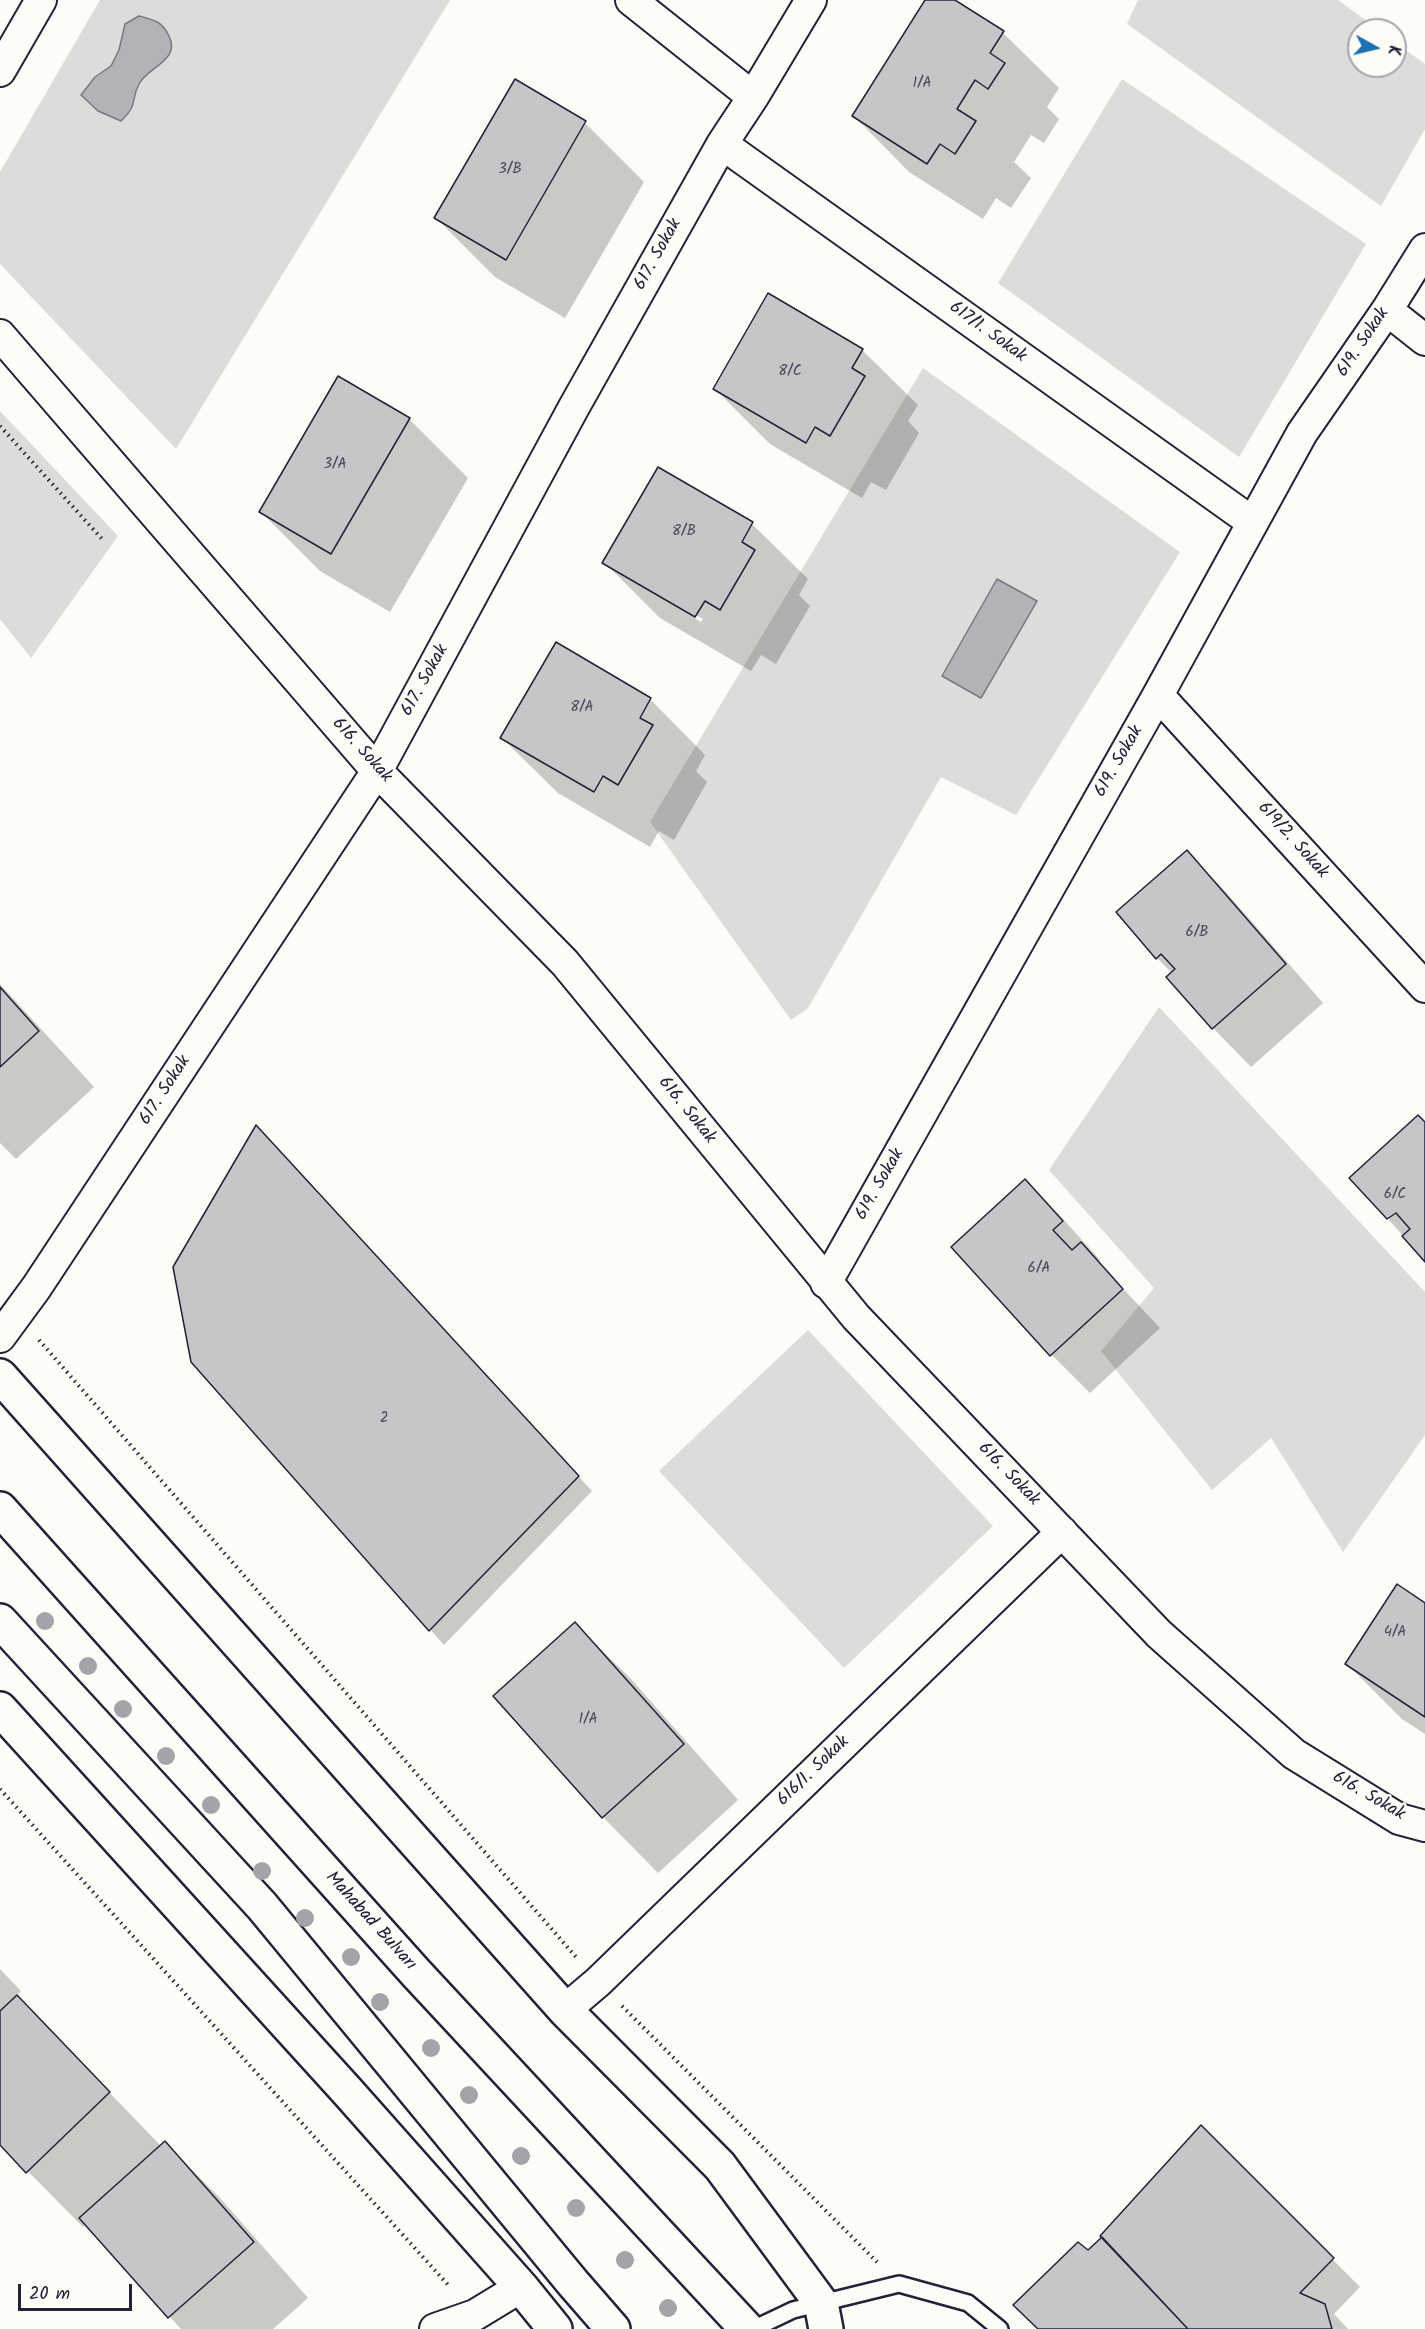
<!DOCTYPE html>
<meta charset="utf-8">
<style>
body{margin:0}
#map{position:relative;width:1425px;height:2329px;overflow:hidden;background:#fdfcf7;font-family:Kalam,sans-serif}
canvas{display:block}
.north{position:absolute;left:1347px;top:18px;width:60px;height:60px;box-sizing:border-box;background:#fdfcf7;border:2px solid #a5a5ac;border-radius:50%;rotate:98deg;font-size:16px;font-weight:700;line-height:24px;text-align:center;color:#22223b}
.north::after{content:'';display:block;margin:auto;width:21px;height:27px;background:#1f6fb2;clip-path:polygon(50% 0,100% 100%,50% 72%,0 100%)}
.scale{position:absolute;left:18px;top:2284px;width:114px;height:27px;box-sizing:border-box;border:3px solid #22223b;border-top:0;padding-left:8px;font-size:18px;line-height:21px;white-space:nowrap;color:#22223b;-webkit-text-stroke:4px #fdfcf7;paint-order:stroke}
</style>
<div id="map">
<canvas width="1425" height="2329"></canvas>
<div class="north">K</div>
<div class="scale">20 m</div>
</div>
<script>
const c = document.querySelector('canvas').getContext('2d');
c.lineJoin = 'round';
function fill(path, color) {
  c.fillStyle = color;
  c.fill(path, 'evenodd');
}
function trace(path, color, width, dash) {
  c.strokeStyle = color;
  c.lineWidth = width;
  c.lineCap = dash ? 'butt' : 'round';
  c.setLineDash(dash || []);
  c.stroke(path);
}
function write(font, color, halo, rows, align = 'center') {
  c.font = font + ' Kalam,sans-serif';
  c.lineWidth = 4.5;
  c.setLineDash([]);
  c.textBaseline = 'middle';
  c.strokeStyle = halo;
  c.fillStyle = color;
  for (const [text, x, y, turn = 0] of rows) {
    c.save();
    c.translate(x, y);
    c.rotate((+turn || 0) * Math.PI / 180);
    c.textAlign = isNaN(turn) ? turn : align;
    if (halo) c.strokeText(text, 0, 0);
    c.fillText(text, 0, 0);
    c.restore();
  }
}
const green = new Path2D(`
 M100 0H450L176 449 0 264V172Z
 M1138 0H1338L1379 30H1359V66H1395V42L1425 64V129L1381 206 1127 24Z
 M1122 79 1366 244 1239 457 998 283Z
 M923 368 1180 552 1016 815 941 777 808 1008 791 1020 650 822Z
 M0 411 118 536 31 658 0 619Z
 M1159 1007 1425 1292V1435L1343 1552 1271 1438 1212 1490 1101 1351 1154 1288 1049 1170Z
 M808 1330 993 1526 844 1668 659 1471Z`);
const water = new Path2D(`
 M139 16C154 20 162 21 169 36 181 60 148 67 139 84 130 101 139 104 121 121L98 111 81 95 95 77 111 66 119 50 125 24Z
 M997 579 1037 601 981 698 942 676Z`);
const shadow = new Path2D(`
 M927 0H952L1003 33 1059 88 1047 107 1059 119 1044 143 1031 135 1014 162 1031 178 1011 208 996 198 983 219 909 172 854 116Z
 M515 81 585 123 644 182 565 318 495 277 436 218Z
 M862 350 918 405 908 421 919 433 886 490 871 482 862 498 770 444 715 389Z
 M409 419 468 478 390 612 320 571 261 512Z
 M752 524 808 579 799 595 810 606 776 664 761 655 751 671 660 618 604 562ZM668 599 703 619 701 622 668 602Z
 M650 699 705 755 696 771 707 782 674 840 659 831 650 847 558 793 502 738Z
 M1187 852 1225 891 1323 1003 1251 1067 1213 1028 1168 977 1172 973 1157 958Z
 M0 984 94 1087 16 1159 0 1143Z
 M1425 1124V1260L1351 1178Z
 M270 1141 592 1491 444 1645 192 1361Z
 M1025 1181 1063 1219 1100 1260 1098 1262 1160 1328 1090 1393 1052 1355 953 1247Z
 M1425 1604V1734L1402 1719 1347 1664Z
 M575 1624 631 1679 738 1800 658 1873 603 1817Z
 M0 1969 21 1991 16 1996 161 2146 165 2143 220 2198 308 2298 273 2329H181L86 2224 83 2227 0 2143Z
 M1201 2127 1360 2287 1334 2314 1348 2329H1040L1088 2252 1104 2238Z`);
const building = new Path2D(`
 M925 0H955L1004 31 990 53 1005 63 988 89 975 80 957 109 976 121 955 154 940 144 927 164 852 116Z
 M515 79 586 121 506 260 434 218Z
 M768 293 863 349 852 368 865 376 830 436 815 427 806 443 713 389Z
 M338 376 410 418 331 554 259 512Z
 M658 467 753 522 742 542 755 550 720 610 705 601 695 617 602 563Z
 M556 642 651 698 640 718 653 725 618 785 603 776 594 792 500 738Z
 M1187 850 1286 964 1212 1029 1166 977 1175 969 1161 954 1156 959 1116 912Z
 M0 987 39 1031 0 1067Z
 M1418 1115 1425 1122V1262L1402 1236 1410 1229 1396 1213 1387 1219 1349 1178Z
 M256 1125 579 1476 429 1631 191 1362 173 1267Z
 M1025 1179 1063 1221 1053 1230 1072 1250 1081 1242 1123 1289 1050 1356 951 1247Z
 M1397 1584 1425 1603V1717L1345 1664Z
 M575 1622 684 1744 602 1818 493 1696Z
 M17 1995 110 2092 26 2173 0 2145V2011Z
 M1201 2125 1334 2258 1300 2293 1325 2304 1332 2329H1188L1100 2236Z
 M165 2141 254 2242 168 2318 79 2218Z
 M1102 2237 1188 2329H1038L1013 2305 1078 2242 1088 2250Z`);
const path = new Path2D(`
 M0 426 102 539
 M39 1340 576 1957
 M0 1789 450 2287
 M622 2006 877 2262`);
const service = new Path2D(`
 M753 2329 793 2310 899 2284 968 2303 1000 2329`);
const minor = new Path2D(`
 M631 0 753 97
 M0 71 41 0
 M722 144 1252 522
 M1387 310 1425 340
 M0 335 377 771 565 963 856 1317 1159 1634 1294 1754 1399 1819 1425 1826
 M1158 695 1425 987
 M826 1283 1158 695 1302 433 1387 310 1425 249
 M0 1337 36 1288 377 771 574 407 722 144 753 97 811 0
 M565 2010 598 1982 1062 1532
 M435 2329 475 2315 521 2287`);
const secondary = new Path2D(`
 M0 1709 348 2092 521 2287 555 2329`);
const primary = new Path2D(`
 M0 1376 565 2010 720 2166 821 2303 826 2329
 M0 1509 416 1973 747 2329
 M0 1621 262 1906 573 2283 613 2329`);
const trees = [
 [45,1621],
 [88,1666],
 [123,1709],
 [166,1756],
 [211,1805],
 [262,1871],
 [305,1918],
 [351,1957],
 [380,2002],
 [431,2048],
 [469,2095],
 [521,2156],
 [576,2208],
 [625,2260],
 [668,2308]
];
const numberNames = [
 ["1/A",922,84],
 ["3/B",510,170],
 ["8/C",790,372],
 ["3/A",335,465],
 ["8/B",684,532],
 ["8/A",582,708],
 ["6/B",1197,933],
 ["6/C",1395,1195],
 ["6/A",1039,1269],
 ["2",384,1419],
 ["4/A",1395,1633],
 ["1/A",588,1720]
];
const streetNames = [
 ["617. Sokak",659,255,-61],
 ["617/1. Sokak",987,333,36],
 ["619. Sokak",1364,343,-56],
 ["617. Sokak",426,681,-61],
 ["616. Sokak",361,751,48],
 ["619. Sokak",1120,762,-60],
 ["619/2. Sokak",1292,841,48],
 ["617. Sokak",166,1091,-57],
 ["616. Sokak",686,1111,51],
 ["619. Sokak",881,1185,-60],
 ["616. Sokak",1008,1475,46],
 ["616/1. Sokak",814,1772,-44],
 ["616. Sokak",1368,1797,30],
 ["Mahabad Bulvarı",370,1922,48]
];
fill(green, '#dddcdb');
fill(water, '#b2b2b7');
trace(water, '#787885', 1.5);
fill(shadow, '#0003');
fill(building, '#c6c6c8');
trace(building, '#22223b', 1.5);
trace(service, '#22223b', 20);
trace(minor, '#22223b', 34);
trace(secondary, '#22223b', 38);
trace(primary, '#22223b', 38);
trace(path, '#22223b', 4, [1.5, 4.5]);
trace(service, '#fdfcf7', 15);
trace(minor, '#fdfcf7', 30);
trace(secondary, '#fdfcf7', 33);
trace(primary, '#fdfcf7', 33);
c.fillStyle = '#a3a3aa';
for (const [x, y] of trees) {
  c.beginPath();
  c.arc(x, y, 9, 0, 2 * Math.PI);
  c.fill();
}
write('15px', '#4b4b5e', null, numberNames);
write('18px', '#22223b', '#fdfcf7', streetNames);
</script>
